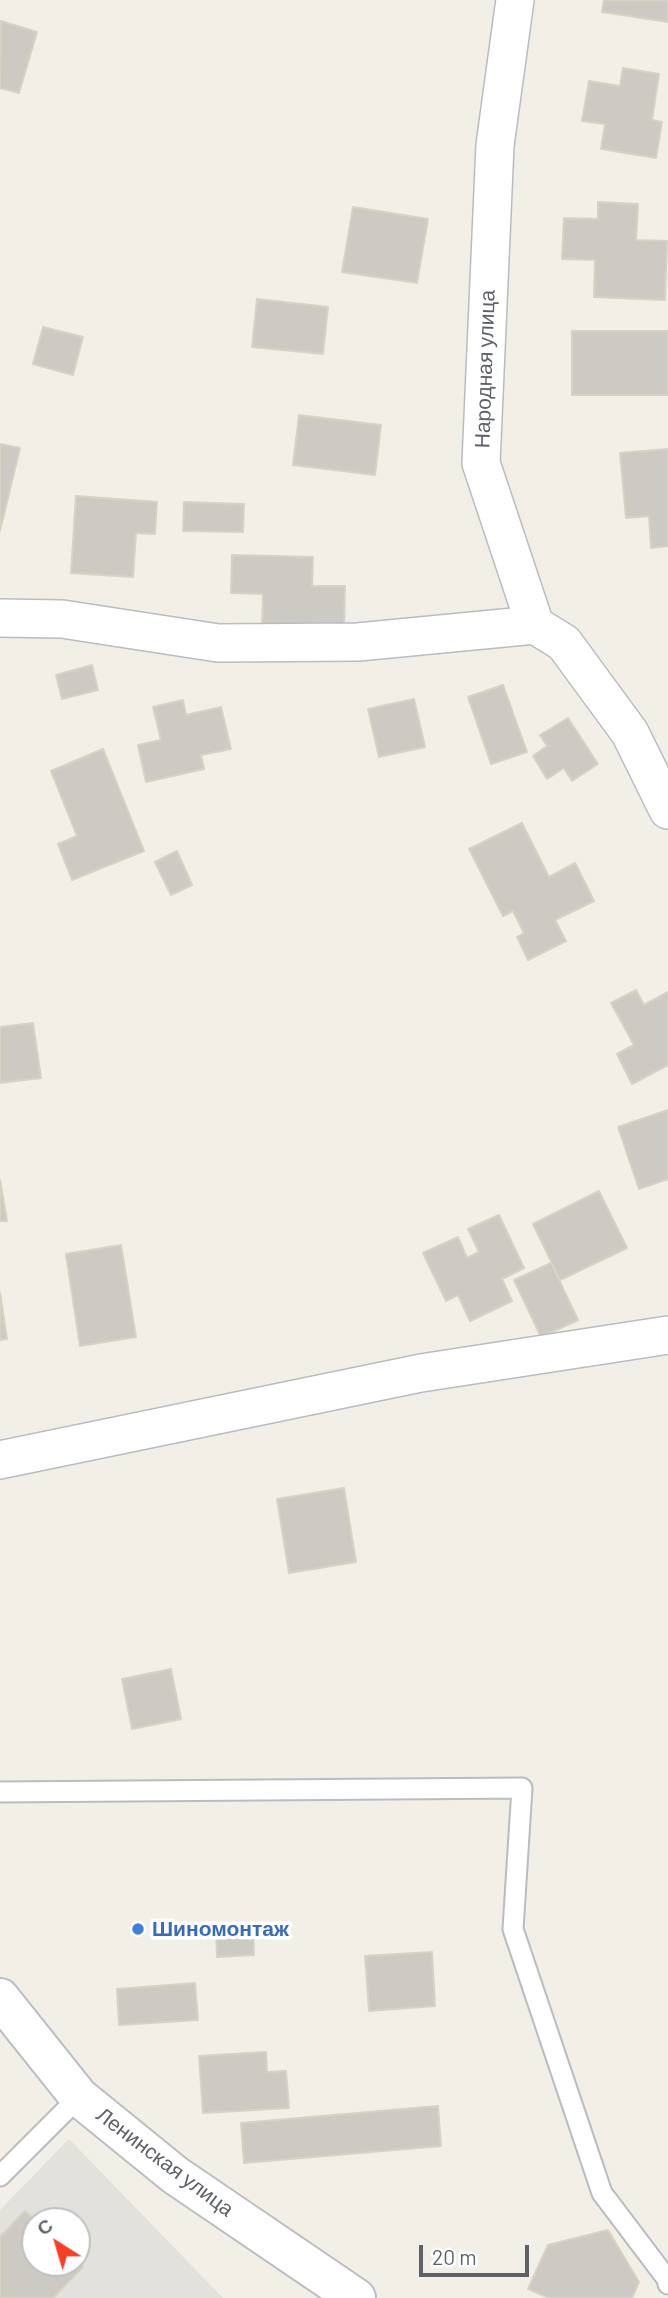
<!DOCTYPE html>
<meta charset="utf-8">
<style>
body{margin:0}
#map{position:relative;width:668px;height:2298px;overflow:hidden;background:#f1efe6;font-family:Barlow,sans-serif}
canvas{display:block}
.north{position:absolute;left:21px;top:2207px;width:70px;height:70px;box-sizing:border-box;background:#fff;border:2px solid #bfc0c3;border-radius:50%;rotate:323deg;font-size:19px;font-weight:700;line-height:28px;text-align:center;color:#5e6268}
.north::after{content:'';display:block;margin:auto;width:24px;height:32px;background:#f73f26;clip-path:polygon(50% 0,100% 100%,50% 72%,0 100%)}
.scale{position:absolute;left:419px;top:2245px;width:110px;height:32px;box-sizing:border-box;border:4px solid #5e6268;border-top:0;padding-left:9px;font-size:21px;line-height:24px;white-space:nowrap;color:#5e6268;-webkit-text-stroke:5px #fff;paint-order:stroke}
</style>
<div id="map">
<canvas width="668" height="2298"></canvas>
<div class="north">С</div>
<div class="scale">20 m</div>
</div>
<script>
const c = document.querySelector('canvas').getContext('2d');
c.lineJoin = 'round';
function fill(path, color) {
  c.fillStyle = color;
  c.fill(path, 'evenodd');
}
function trace(path, color, width, dash) {
  c.strokeStyle = color;
  c.lineWidth = width;
  c.lineCap = dash ? 'butt' : 'round';
  c.setLineDash(dash || []);
  c.stroke(path);
}
function write(font, color, halo, rows, align = 'center') {
  c.font = font + ' Barlow,sans-serif';
  c.lineWidth = 7;
  c.setLineDash([]);
  c.textBaseline = 'middle';
  c.strokeStyle = halo;
  c.fillStyle = color;
  for (const [text, x, y, turn = 0] of rows) {
    c.save();
    c.translate(x, y);
    c.rotate((+turn || 0) * Math.PI / 180);
    c.textAlign = isNaN(turn) ? turn : align;
    if (halo) c.strokeText(text, 0, 0);
    c.fillText(text, 0, 0);
    c.restore();
  }
}
const industrial = new Path2D(`
 M69 2139 223 2298H0V2210ZM35 2221H77V2263H35Z`);
const building = new Path2D(`
 M604 0H668V22L602 12Z
 M1 21 37 32 19 93 0 88Z
 M623 68 659 74 652 120 662 122 656 158 601 149 605 124 582 121 589 81 620 86Z
 M598 202 638 204 636 240 667 241 665 300 594 297 595 260 562 259 564 218 598 219Z
 M353 207 428 219 417 283 342 272Z
 M257 299 328 307 323 354 252 347Z
 M43 327 83 337 73 375 33 364Z
 M572 331H668V395H572Z
 M299 415 381 425 375 475 293 465Z
 M0 444 20 448 0 531Z
 M668 449V546L651 548 649 516 626 518 620 453Z
 M76 496 157 502 155 534 136 533 133 577 71 573Z
 M184 502 244 504 243 532 183 531Z
 M232 555 313 557 312 586H345L344 631 262 629 263 594 231 593Z
 M92 665 98 690 62 699 56 675Z
 M503 685 527 752 491 764 468 697Z
 M414 699 425 747 379 757 368 709Z
 M183 700 186 715 221 707 231 749 201 755 204 769 146 782 138 745 161 740 153 707Z
 M568 718 598 764 572 781 564 768 547 779 533 756 547 746 540 735Z
 M103 749 144 851 72 880 58 844 77 836 51 771Z
 M522 823 549 877 575 863 594 901 555 920 566 941 528 960 517 937 524 933 513 911 503 916 469 849Z
 M177 851 192 885 171 895 155 862Z
 M636 990 644 1005 668 992V1065L632 1084 617 1054 634 1045 611 1003Z
 M33 1023 41 1078 0 1083V1027Z
 M668 1110V1179L639 1189 618 1127Z
 M0 1180 7 1221H0Z
 M599 1191 627 1248 560 1280 533 1224Z
 M499 1215 524 1268 502 1279 512 1301 470 1321 458 1295 446 1301 423 1253 458 1237 467 1258 479 1252 468 1229Z
 M121 1245 136 1337 80 1346 66 1254Z
 M551 1263 578 1320 541 1337 514 1280Z
 M0 1293 7 1339 0 1340Z
 M344 1488 356 1562 289 1573 277 1499Z
 M171 1669 181 1719 132 1729 122 1679Z
 M253 1925 254 1955 217 1957 216 1927Z
 M432 1952 435 2006 369 2011 365 1956Z
 M195 1983 198 2020 119 2025 117 1989Z
 M266 2052 267 2072 286 2071 289 2108 203 2113 199 2056Z
 M438 2106 441 2146 244 2163 241 2123Z
 M25 2211 36 2221 35 2263H77V2261L83 2267 53 2298H0V2237Z
 M608 2230 639 2282 632 2298H549L528 2289 548 2245Z`);
const lane = new Path2D(`
 M0 1792 522 1788 513 1929 602 2193 667 2279 668 2284
 M0 2176 79 2097`);
const street = new Path2D(`
 M515 0 495 145 481 463 535 625 564 643 630 733 668 810
 M0 618 62 619 218 643 358 642 535 625
 M0 1460 421 1373 668 1335`);
const secondary = new Path2D(`
 M0 1998 79 2097 175 2175 356 2298`);
const markers = [
 [138,1929,7,"#3f7fe0"]
];
const streetNames = [
 ["Народная улица",485,369,-88],
 ["Ленинская улица",165,2162,37]
];
const shopNames = [
 ["Шиномонтаж",152,1929]
];
fill(industrial, '#e2e1db');
fill(building, '#cccac3');
trace(building, '#d7d2c4', 2);
trace(lane, '#b9bcc1', 23);
trace(street, '#b9bcc1', 40);
trace(secondary, '#babdc3', 42);
trace(lane, '#fff', 19);
trace(street, '#fff', 37);
trace(secondary, '#fff', 38);
for (const [x, y, r, color] of markers) {
  const dot = new Path2D();
  dot.arc(x, y, r, 0, 2 * Math.PI);
  c.fillStyle = color;
  c.fill(dot);
  trace(dot, '#fff', 2.5);
}
write('21px', '#5e6268', '#fff', streetNames);
write('bold 21px', '#366cbe', '#fff', shopNames, 'left');
</script>
